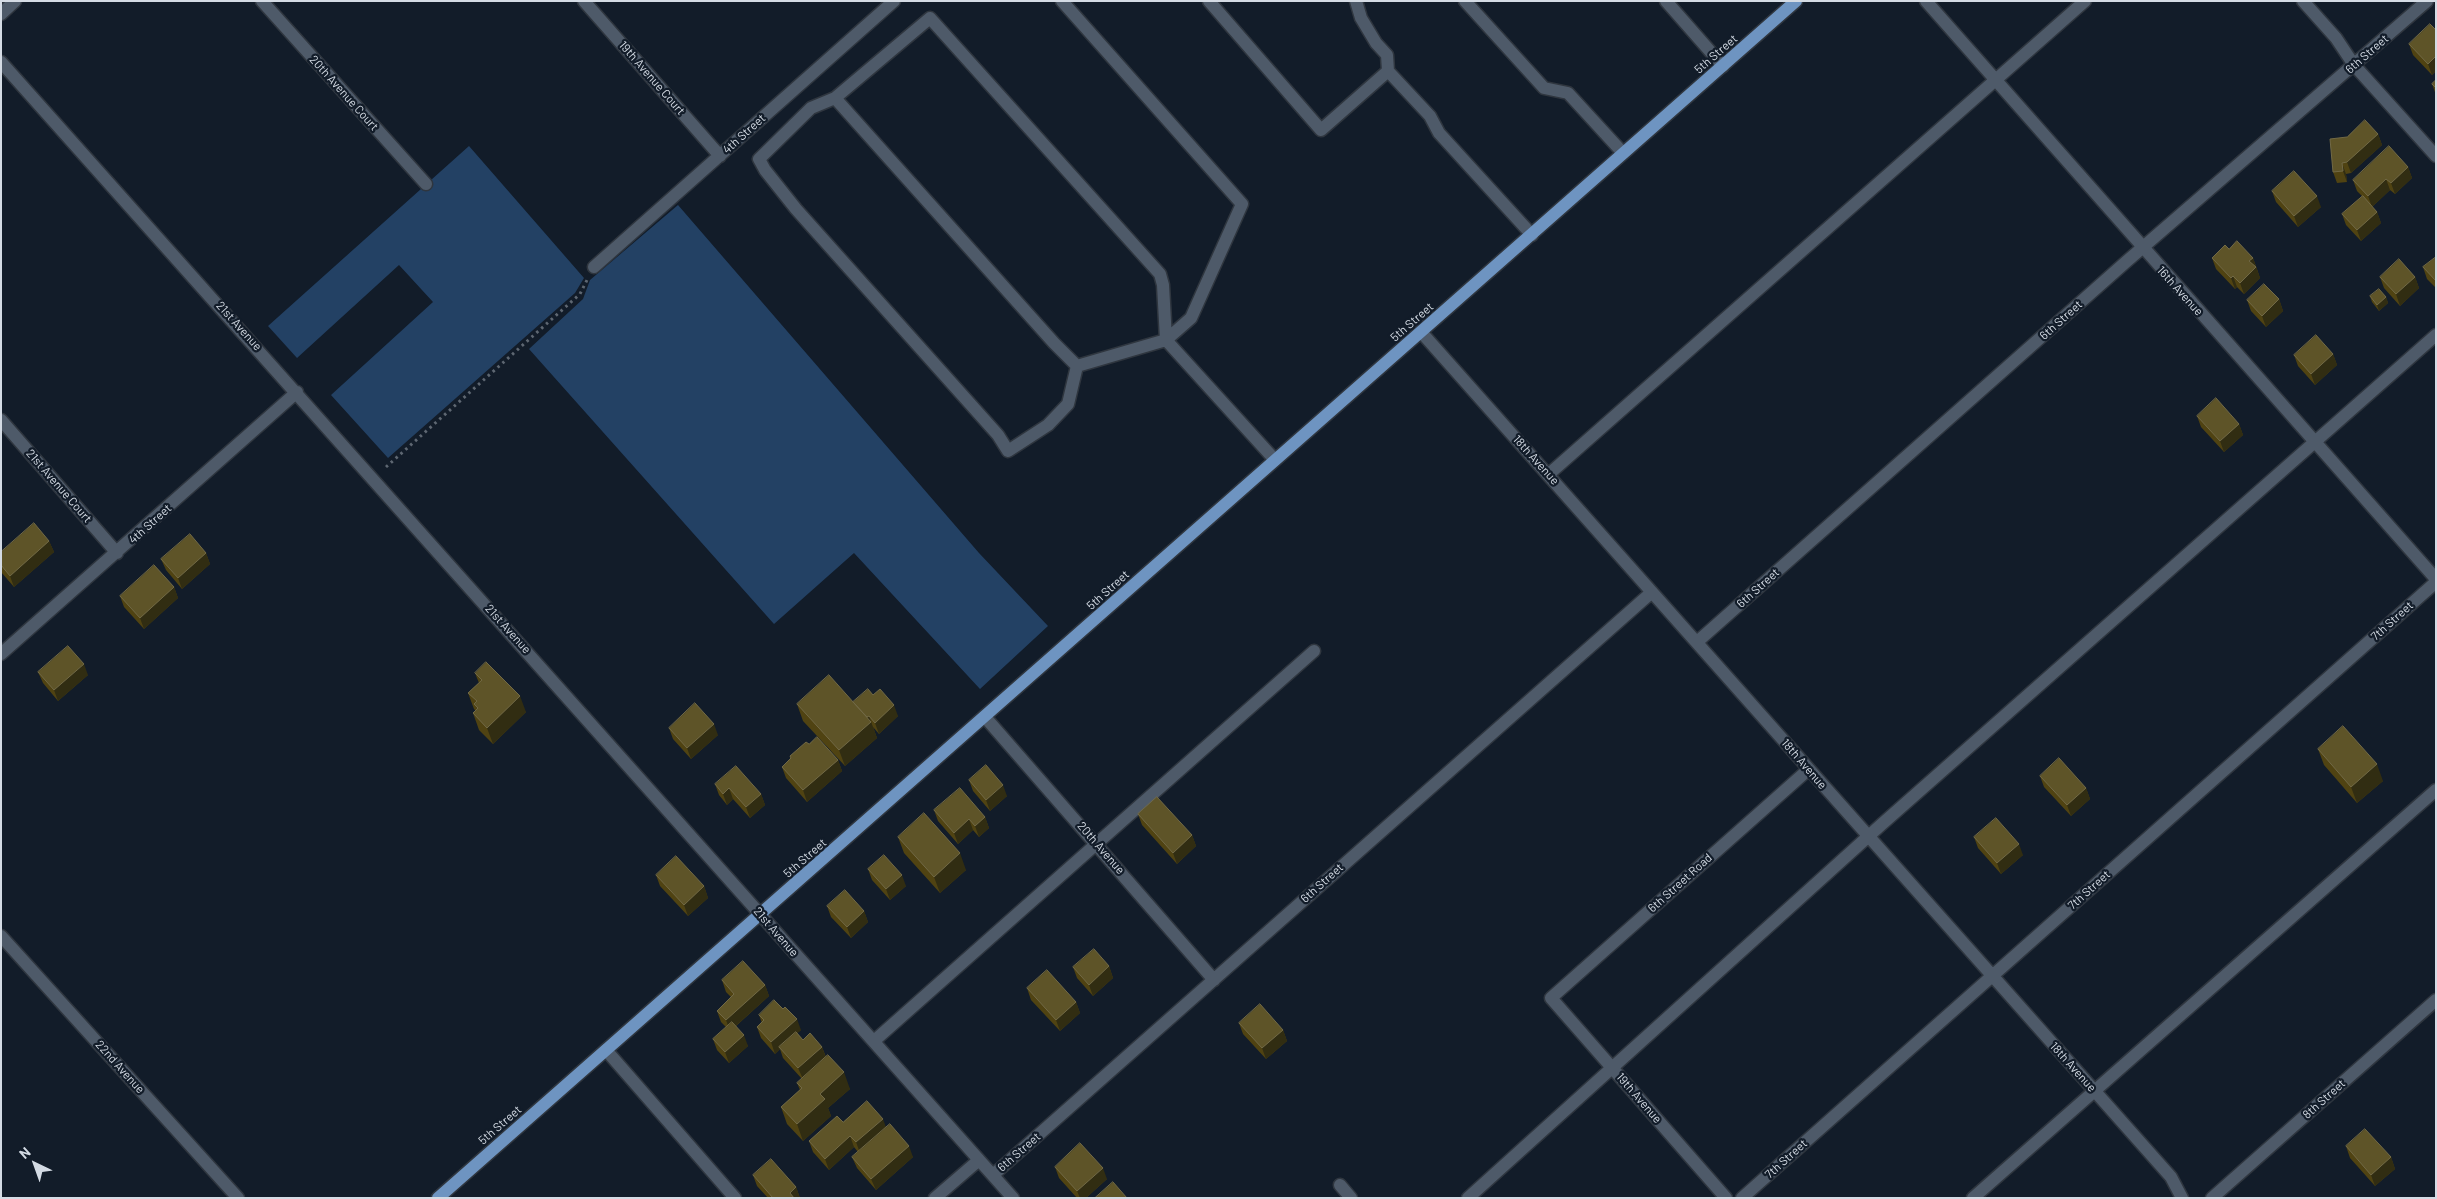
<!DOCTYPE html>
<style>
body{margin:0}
#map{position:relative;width:2437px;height:1199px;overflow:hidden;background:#121c29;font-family:Barlow,sans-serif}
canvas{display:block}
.frame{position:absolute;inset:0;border:2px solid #d4dbe4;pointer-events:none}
.north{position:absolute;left:10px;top:1139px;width:50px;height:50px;-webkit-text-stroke:4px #121c29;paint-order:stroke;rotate:318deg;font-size:14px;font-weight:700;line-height:20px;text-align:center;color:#d4dbe4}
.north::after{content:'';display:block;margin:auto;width:18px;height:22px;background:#d4dbe4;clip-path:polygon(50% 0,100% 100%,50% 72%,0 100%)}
</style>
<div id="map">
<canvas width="2437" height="1199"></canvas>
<div class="frame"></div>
<div class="north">N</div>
</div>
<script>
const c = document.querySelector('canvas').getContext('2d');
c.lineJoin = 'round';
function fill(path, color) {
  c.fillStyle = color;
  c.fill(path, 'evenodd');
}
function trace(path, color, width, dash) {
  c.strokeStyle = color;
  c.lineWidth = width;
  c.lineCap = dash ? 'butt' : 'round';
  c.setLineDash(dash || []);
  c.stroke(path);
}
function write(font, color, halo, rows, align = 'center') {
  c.font = font + ' Barlow,sans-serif';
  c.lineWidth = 4.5;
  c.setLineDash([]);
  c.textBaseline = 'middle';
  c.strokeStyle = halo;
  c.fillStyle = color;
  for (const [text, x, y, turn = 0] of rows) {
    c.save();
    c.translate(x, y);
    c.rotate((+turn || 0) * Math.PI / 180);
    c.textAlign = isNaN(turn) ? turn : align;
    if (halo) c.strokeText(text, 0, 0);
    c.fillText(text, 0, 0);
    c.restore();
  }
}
const green = new Path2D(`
 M469 146 584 278 575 293 388 458 331 395 433 302 399 265 297 358 268 326Z
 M678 205 979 553 1048 626 980 689 854 553 774 624 529 349 583 299 590 280Z`);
const path = new Path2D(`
 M386 467 580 294 587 280`);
const minor = new Path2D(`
 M262 1 426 184
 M584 1 720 156
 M1062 1 1242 204 1191 318 1166 340
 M1209 1 1321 130 1388 71 1387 55 1376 43 1361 18 1356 1
 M1465 1 1544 88 1568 93 1623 153
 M1666 1 1723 66
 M1926 1 2436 579
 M2303 1 2336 38 2354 65 2436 156
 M1 14 15 1
 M1 62 1013 1198
 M1388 71 1430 116 1439 133 1532 235
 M835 98 1054 343 1077 366
 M594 267 894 1
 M1422 333 2171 1177 2182 1198
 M1166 340 1163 285 1160 274 930 18 835 98 811 108 759 159 765 170 796 209 998 435 1008 451 1048 425 1068 404 1077 366 1166 340 1275 460
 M1 420 117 553
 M1549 474 2085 1
 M1697 642 2127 261 2427 1
 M1 654 297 392
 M985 717 1214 980
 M1 936 238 1198
 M874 1041 1314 651
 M606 1050 735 1198
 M993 1175 1652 592
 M1340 1185 1351 1198
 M935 1198 979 1160
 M1468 1198 1882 824 2436 335
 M1726 1198 1551 998 1809 769
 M1742 1198 2436 582
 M1973 1198 2436 790
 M2212 1198 2436 1000`);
const major = new Path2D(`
 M438 1198 1796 1`);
const wall = new Path2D(`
 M2436 30V71L2432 75 2413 55 2409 44Z
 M2436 80V95L2432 84Z
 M2378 134 2382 145 2351 173 2346 174 2347 182 2337 183 2333 172 2330 139Z
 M2408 167 2412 178 2395 194 2390 190 2372 207 2377 212 2381 223 2361 241 2346 225 2342 214 2362 196 2357 191 2353 180Z
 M2272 191 2321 207 2298 227 2276 202Z
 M2229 249 2253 258 2257 269 2260 278 2244 294 2237 287 2235 289 2216 269 2212 258Z
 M2436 257V288L2427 279 2423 267Z
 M2380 277H2415L2419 288 2400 306 2384 288Z
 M2370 296 2386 297 2388 303 2379 311 2372 302Z
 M2279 299 2283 311 2266 327 2251 311 2247 300Z
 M2333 354 2337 365 2315 385 2298 366 2294 355Z
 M2197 416 2239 424 2243 435 2224 452 2201 427Z
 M49 541 54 552 14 587 1 572V552Z
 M206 553 210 564 182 589 166 570 161 559Z
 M174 587 178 598 144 629 124 607 120 596Z
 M38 672 88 675 58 701 43 683Z
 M475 673 526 712 493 744 479 730 473 713 476 711 474 709 468 693 479 683Z
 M873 695 898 716 879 734 873 727 877 738 845 766 803 721 797 704 853 702Z
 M669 728 718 735 691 759 673 739Z
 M809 744 838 760 842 771 807 802 786 778 782 767 791 759 790 756Z
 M2318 749 2383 781 2357 803 2324 765Z
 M2040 776 2086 788 2090 799 2071 816 2044 787Z
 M969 780 1007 796 990 811 973 791Z
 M715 784 761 794 765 805 750 818 733 799 727 805 719 795Z
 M934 810 985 817 989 828 979 837 973 830 958 844 938 821Z
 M1138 814 1192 835 1196 846 1177 864 1142 825Z
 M898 837 966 870 940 893 904 853Z
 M1974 837 2023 855 2001 874 1978 848Z
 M868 869 906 886 890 900 872 880Z
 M656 875 704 886 708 898 688 916 660 886Z
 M827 906 864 911 868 922 851 938 831 917Z
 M1109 966 1113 978 1093 996 1077 978 1073 967Z
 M722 980 765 985 769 996 736 1026 748 1046 729 1063 717 1050 713 1039 726 1027 721 1022 717 1011 731 997 726 992Z
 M1027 988 1076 1002 1080 1013 1060 1031 1031 1000Z
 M759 1015 801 1030 797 1033 803 1040 822 1047 826 1057 850 1089 828 1108 831 1116 803 1141 787 1124 781 1107 800 1090 797 1083 802 1079 783 1058 780 1049 775 1054 761 1038 757 1027 762 1023Z
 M1239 1023 1283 1030 1287 1041 1266 1059 1243 1034Z
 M843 1122 886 1128 913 1157 876 1190 857 1168 852 1157 858 1152 854 1147 829 1170 813 1152 809 1141Z
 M2346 1146 2391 1157 2395 1169 2375 1186 2350 1158Z
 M1055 1167 1107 1179 1086 1198H1077L1059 1178Z
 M753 1175 796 1187 800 1198H768L757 1186Z`);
const shadedWall = new Path2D(`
 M2436 56V71L2432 75 2428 64Z
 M2378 134 2382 145 2351 173 2347 162Z
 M2342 163 2346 174 2347 182 2343 171Z
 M2408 167 2412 178 2395 194 2391 183Z
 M2386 179 2390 190 2372 207 2368 196Z
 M2317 196 2321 207 2298 227 2294 216Z
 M2377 212 2381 223 2361 241 2357 230Z
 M2253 258 2260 278 2244 294 2240 283 2249 261Z
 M2233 276 2237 287 2235 289 2231 278Z
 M2415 277 2419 288 2400 306 2396 294Z
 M2386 297 2388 303 2379 311 2377 305Z
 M2279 299 2283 311 2266 327 2262 316Z
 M2333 354 2337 365 2315 385 2311 374Z
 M2239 424 2243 435 2224 452 2220 441Z
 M49 541 54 552 14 587 10 576Z
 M206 553 210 564 182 589 178 578Z
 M174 587 178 598 144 629 140 618Z
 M84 664 88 675 58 701 54 690Z
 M520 696 526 712 493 744 487 728Z
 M894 705 898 716 879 734 875 723Z
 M869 716 877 738 845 766 839 750Z
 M714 724 718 735 691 759 687 748Z
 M838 760 842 771 807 802 803 790Z
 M2377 764 2383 781 2357 803 2351 787Z
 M1003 785 1007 796 990 811 986 800Z
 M729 788 733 799 727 805 723 794Z
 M2086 788 2090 799 2071 816 2067 805Z
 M761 794 765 805 750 818 746 807Z
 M985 817 989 828 979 837 975 826Z
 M969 819 973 830 958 844 954 833Z
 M1192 835 1196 846 1177 864 1173 853Z
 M2019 844 2023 855 2001 874 1997 863Z
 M960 853 966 870 940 893 934 877Z
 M902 875 906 886 890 900 886 889Z
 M704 886 708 898 688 916 684 905Z
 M864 911 868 922 851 938 847 927Z
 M1109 966 1113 978 1093 996 1089 985Z
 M765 985 769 996 730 1031 726 1020Z
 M1076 1002 1080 1013 1060 1031 1056 1020Z
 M797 1019 801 1030 781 1049 779 1047 780 1049 775 1054 771 1042Z
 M1283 1030 1287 1041 1266 1059 1262 1048Z
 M744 1035 748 1046 729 1063 725 1052Z
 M822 1047 826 1058 803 1079 798 1068Z
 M844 1072 850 1089 828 1108 831 1116 803 1141 797 1124 820 1094Z
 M883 1119 887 1130 860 1153 856 1142Z
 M850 1136 854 1147 829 1170 825 1159Z
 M909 1146 913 1157 876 1190 871 1179Z
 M2391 1157 2395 1169 2375 1186 2371 1175Z
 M1103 1168 1107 1179 1086 1198H1080L1077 1191Z
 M796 1187 800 1198H791L790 1193Z`);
const building = new Path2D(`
 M2430 24 2436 30V56L2428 64 2409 44Z
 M2436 80V88L2432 84Z
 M2365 120 2378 134 2347 162 2342 163 2343 171 2333 172 2330 139 2347 137Z
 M2389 146 2408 167 2391 183 2386 179 2368 196 2353 180Z
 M2294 171 2317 196 2294 216 2272 191Z
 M2363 196 2377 212 2357 230 2342 214Z
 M2237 241 2253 258 2249 261 2256 267 2240 283 2233 276 2231 278 2212 258 2225 245 2229 249Z
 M2436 257V281L2423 267Z
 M2399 259 2415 277 2396 294 2380 277Z
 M2264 284 2279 299 2262 316 2247 300Z
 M2379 289 2386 297 2377 305 2370 296Z
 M2316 335 2333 354 2311 374 2294 355Z
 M2216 398 2239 424 2220 441 2197 416Z
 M34 523 49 541 10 576 1 565V552Z
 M190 534 206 553 178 578 161 559Z
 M154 565 174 587 140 618 120 596Z
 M68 646 84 664 54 690 38 672Z
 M486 662 520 696 487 728 473 713 478 708 474 704 477 701 468 693 482 680 475 673Z
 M829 675 871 722 839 750 797 704Z
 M868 689 873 695 880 689 894 705 875 723 869 716 867 717 853 702Z
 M695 703 714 724 687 748 669 728Z
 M2343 726 2377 764 2351 787 2318 749Z
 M817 737 838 760 803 790 782 767 791 758 790 756 806 742 809 744Z
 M2059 758 2086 788 2067 805 2040 776Z
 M986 765 1003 785 986 800 969 780Z
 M736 766 761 794 746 807 729 788 723 794 715 784Z
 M960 788 985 817 975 826 969 819 954 833 934 810Z
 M1157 797 1192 835 1173 853 1138 814Z
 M924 813 960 853 934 877 898 837Z
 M1996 818 2019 844 1997 863 1974 837Z
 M884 855 902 875 886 889 868 869Z
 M676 856 704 886 684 905 656 875Z
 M845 890 864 911 847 927 827 906Z
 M1094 949 1109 966 1089 985 1073 967Z
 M743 961 765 985 726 1020 717 1011 734 994 722 980Z
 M1047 970 1076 1002 1056 1020 1027 988Z
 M774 1000 783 1009 785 1007 797 1019 771 1042 757 1027 764 1020 759 1015Z
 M1260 1004 1283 1030 1262 1048 1239 1023Z
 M732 1022 744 1035 725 1052 713 1039Z
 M796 1032 803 1040 810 1033 822 1047 798 1068 779 1047Z
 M828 1055 844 1072 820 1094 825 1099 797 1124 781 1107 802 1088 797 1083Z
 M867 1101 883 1119 856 1142 850 1136 825 1159 809 1141 837 1116 843 1122Z
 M890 1124 909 1146 871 1179 852 1157Z
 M2365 1129 2391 1157 2371 1175 2346 1146Z
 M1080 1143 1103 1168 1077 1191 1055 1167Z
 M771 1159 796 1187 790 1193 794 1198H773L753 1175Z
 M1113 1182 1127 1198H1095Z`);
const streetNames = [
 ["5th Street",1716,54,-41],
 ["6th Street",2367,54,-41],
 ["19th Avenue Court",652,78,49],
 ["20th Avenue Court",344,93,48],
 ["4th Street",744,134,-42],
 ["16th Avenue",2180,291,48],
 ["6th Street",2061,320,-42],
 ["5th Street",1412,322,-41],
 ["21st Avenue",239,326,48],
 ["18th Avenue",1536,460,48],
 ["21st Avenue Court",59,486,49],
 ["4th Street",150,524,-42],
 ["6th Street",1758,588,-42],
 ["5th Street",1108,590,-42],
 ["7th Street",2392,621,-42],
 ["21st Avenue",508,629,48],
 ["18th Avenue",1804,764,49],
 ["20th Avenue",1101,848,49],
 ["5th Street",805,858,-41],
 ["6th Street",1322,883,-42],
 ["6th Street Road",1680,883,-42],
 ["7th Street",2089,890,-42],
 ["21st Avenue",776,932,49],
 ["22nd Avenue",120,1067,48],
 ["18th Avenue",2073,1067,48],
 ["19th Avenue",1639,1098,49],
 ["8th Street",2324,1099,-42],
 ["5th Street",500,1125,-41],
 ["6th Street",1019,1152,-41],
 ["7th Street",1786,1159,-42]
];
fill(green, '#234164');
trace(minor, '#2f363f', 15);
trace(major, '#2f363f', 15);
trace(path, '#5e6772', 3, [2.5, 4]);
trace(minor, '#4e5a69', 12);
trace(major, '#6e94c1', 12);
fill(wall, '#504312');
fill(shadedWall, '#312d12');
fill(building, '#5e5428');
trace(building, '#716946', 1);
write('12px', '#d4dbe4', '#121c29', streetNames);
</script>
